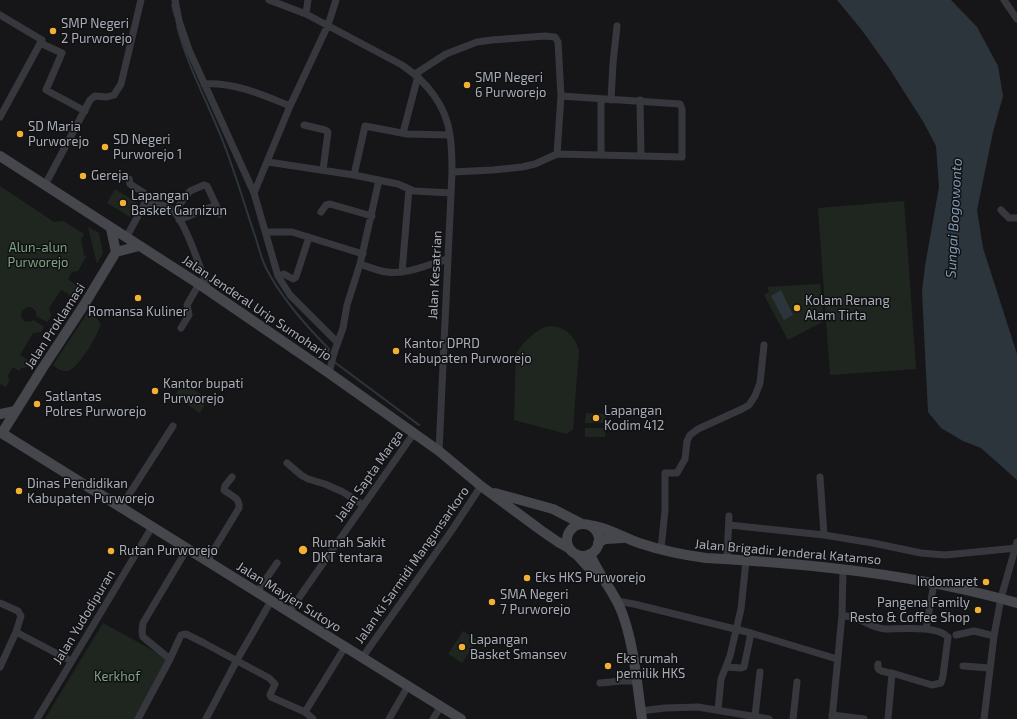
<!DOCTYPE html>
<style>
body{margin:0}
canvas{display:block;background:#161618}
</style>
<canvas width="1017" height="719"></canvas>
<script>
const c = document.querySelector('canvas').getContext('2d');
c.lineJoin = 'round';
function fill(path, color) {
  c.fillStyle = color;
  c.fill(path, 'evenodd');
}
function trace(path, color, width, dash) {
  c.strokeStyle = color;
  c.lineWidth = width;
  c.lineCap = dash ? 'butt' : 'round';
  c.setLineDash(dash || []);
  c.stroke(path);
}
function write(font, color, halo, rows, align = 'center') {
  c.font = font + ' "Exo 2",sans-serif';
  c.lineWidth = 3;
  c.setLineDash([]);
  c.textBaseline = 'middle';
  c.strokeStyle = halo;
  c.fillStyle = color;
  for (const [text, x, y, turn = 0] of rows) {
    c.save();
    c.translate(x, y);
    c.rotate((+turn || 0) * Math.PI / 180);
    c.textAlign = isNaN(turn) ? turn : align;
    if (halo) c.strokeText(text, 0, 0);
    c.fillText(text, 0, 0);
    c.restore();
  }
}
const green = new Path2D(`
 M0 186 54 222 63 221 84 234 81 240 84 255 86 257 78 271 72 272 68 279 77 286 76 288 77 294 75 298 61 290 49 308 51 316 47 322 36 316V311L31 307H27L22 311 21 317 24 321 30 322 34 320 44 327 41 332 33 333 20 355 32 363 29 367 21 368 19 371 13 367 8 375 9 381 6 387 0 384Z
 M115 189 138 204 130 217 107 203Z
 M904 201 916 369 830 375 818 208Z
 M88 227 99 233 103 253 97 264Z
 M820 284 824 321 788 340 764 295 769 292 767 287Z
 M88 312C92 315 98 318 100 323 102 331 78 367 70 370 64 373 57 369 53 365Z
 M550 326C565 327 574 335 579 350L573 429 567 434 514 420 516 354C523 343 536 328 550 326Z
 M182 382 208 399 200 413 175 396Z
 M586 413 606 414 605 423H585Z
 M585 428H605V437H585Z
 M103 623 170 660 141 719H45Z
 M463 631 477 640 462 663 448 654Z`);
const water = new Path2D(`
 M837 0H951L977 27 998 66 1003 96 993 132 977 210 983 248 1017 354V480L981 448 963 441 941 428 928 412 922 291 925 266 939 187 936 146 924 123 889 68 861 29Z
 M781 290 793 315 784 320 771 296Z`);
const stream = new Path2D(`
 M172 5 175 16
 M177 26C187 65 207 101 222 139 234 169 243 200 253 230 258 243 260 256 266 268 282 299 305 325 329 349L327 355 330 358
 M333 361 419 425`);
const minor = new Path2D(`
 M175 0 179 21 189 50 254 193 278 276 290 295 337 342
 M269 0 306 14 402 65C426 81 446 105 450 135 452 147 452 160 452 172L439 451
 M1004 0 1017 19
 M306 14 308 0
 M0 15 42 40 0 117
 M40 43 62 53 46 90 85 111
 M415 74 446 54 477 42 492 40 545 36 555 37 558 42 561 96 557 154
 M204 84C234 82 263 95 290 106
 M611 100 613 63 617 26
 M640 100 641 156
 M304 125 325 130 328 132 323 170
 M403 133 418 76
 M450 135 407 134 365 126 354 175 398 184 414 191 451 193
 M601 155V99
 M268 162 354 175
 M452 172 493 170 522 167 535 164 557 154 682 157V109L680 104 561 96
 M45 185 90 100 95 96 107 97 114 95 121 84 141 0
 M254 193 290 106 328 25 336 0
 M145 204C155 200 166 206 174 212 185 222 203 274 208 290
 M1001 210 1009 218H1017
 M174 212 190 191 204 185 207 186 216 205
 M321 212 326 205 330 204 372 216
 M179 220 216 205 220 214
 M266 232H292L363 254
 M126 238 147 199 144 193 130 184 129 179
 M360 264C369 267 378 271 387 272 407 275 429 264 448 259
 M402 272 409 189
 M278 276 284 274 293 279 296 277 309 237
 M181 328 189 315 187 305 199 284
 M329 373 334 353 343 328 347 305 360 264 379 180
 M287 463 301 475 308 479 325 484 343 492 363 505
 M820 477 824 535
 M121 507 173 426
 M729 525 824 535 873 543 921 553 945 555 1017 548
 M661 549 665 510V473H677L685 459 687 441 690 435 698 429 742 409 749 405 755 396 760 383 764 345
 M727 559 729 516
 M207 561 239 508C240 497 231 496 224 490L225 486 232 477
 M257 592 277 563
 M617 601 634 604 751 633 837 659
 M0 603 18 611 21 616 16 632 0 667
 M289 612 414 433
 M842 615C848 616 854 618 860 620 870 624 873 628 885 629 900 629 938 625 948 637L943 676 941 683 932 685 892 673 888 719
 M926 629 934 583
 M16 632 71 661
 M956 635 974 631 994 636
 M362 658 452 530 481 486
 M170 659 181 635 186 634 204 643 269 678 275 684 270 695 271 697 305 712 313 719
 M878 664C876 672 886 672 892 673
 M963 666 990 668
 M726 667 741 668 744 667 751 633
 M600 683 621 681H636
 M718 710 721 679 730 656 741 609 746 561
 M640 711 665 708 698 707 769 719
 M305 712 345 647
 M832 715 864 719
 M755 716 760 672
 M37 719 152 527
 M138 719 170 659 143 637 142 632 143 623 187 549
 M206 719 237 660 271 601
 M389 719 408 686
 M433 719 441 706
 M793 719 797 682
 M832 719 842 615 843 569
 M984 719 994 636 1001 598 1017 542`);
const secondary = new Path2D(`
 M0 156 199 284 329 373 439 451 481 486 542 531 558 542 569 548
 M111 229 116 252
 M0 414 15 411
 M0 432 461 719
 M2 433 42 369 84 305 116 252 139 246
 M495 493 553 509 582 524
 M567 540a16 16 0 1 1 32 0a16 16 0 1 1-32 0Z
 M589 525C607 527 622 537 639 543 660 550 683 555 706 558 812 564 915 574 1017 603
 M598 543 605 539 623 538
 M576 554 597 577
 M590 554C598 574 613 590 621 610 634 642 637 685 642 719`);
const markers = [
 [53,31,4,"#f2b134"],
 [467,85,4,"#f2b134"],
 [20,134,4,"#f2b134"],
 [105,147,4,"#f2b134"],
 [83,176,4,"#f2b134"],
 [123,203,4,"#f2b134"],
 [138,298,4,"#f2b134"],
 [797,308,4,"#f2b134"],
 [396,351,4,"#f2b134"],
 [155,391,4,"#f2b134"],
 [37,404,4,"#f2b134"],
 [596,418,4,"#f2b134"],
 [19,491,4,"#f2b134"],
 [303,550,5,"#f2b134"],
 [111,551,4,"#f2b134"],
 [527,578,4,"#f2b134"],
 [986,582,4,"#f2b134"],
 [492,602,4,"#f2b134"],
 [978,610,4,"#f2b134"],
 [462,647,4,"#f2b134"],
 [608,666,4,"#f2b134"]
];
const poiNames = [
 ["SMP Negeri",61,24],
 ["2 Purworejo",61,39],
 ["SMP Negeri",475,78],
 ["6 Purworejo",475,93],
 ["SD Maria",28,127],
 ["Purworejo",28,142],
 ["SD Negeri",113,140],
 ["Purworejo 1",113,155],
 ["Gereja",91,176],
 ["Lapangan",131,196],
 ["Basket Garnizun",131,211],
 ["Kolam Renang",805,301],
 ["Alam Tirta",805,316],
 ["Romansa Kuliner",138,312,"center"],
 ["Kantor DPRD",404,344],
 ["Kabupaten Purworejo",404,359],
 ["Kantor bupati",163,384],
 ["Purworejo",163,399],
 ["Satlantas",45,397],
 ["Polres Purworejo",45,412],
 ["Lapangan",604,411],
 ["Kodim 412",604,426],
 ["Dinas Pendidikan",27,484],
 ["Kabupaten Purworejo",27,499],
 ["Rumah Sakit",312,543],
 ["DKT tentara",312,558],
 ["Rutan Purworejo",119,551],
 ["Eks HKS Purworejo",535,578],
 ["Indomaret",978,582,"right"],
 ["SMA Negeri",500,595],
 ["7 Purworejo",500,610],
 ["Pangena Family",970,603,"right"],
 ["Resto & Coffee Shop",970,618,"right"],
 ["Lapangan",470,640],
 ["Basket Smansev",470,655],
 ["Eks rumah",616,659],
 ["pemilik HKS",616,674]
];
const parkNames = [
 ["Alun-alun",38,248],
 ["Purworejo",38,263],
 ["Kerkhof",117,677]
];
const streetNames = [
 ["Jalan Kesatrian",435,275,-87],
 ["Jalan Jenderal Urip Sumoharjo",257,308,34],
 ["Jalan Proklamasi",55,326,-57],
 ["Jalan Sapta Marga",369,476,-55],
 ["Jalan Brigadir Jenderal Katamso",788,552,5],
 ["Jalan Ki Sarmidi Mangunsarkoro",412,565,-55],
 ["Jalan Mayjen Sutoyo",289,597,32],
 ["Jalan Yudodipuran",84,617,-59]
];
const waterNames = [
 ["Sungai Bogowonto",954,218,-87]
];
fill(green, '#1e261f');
fill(water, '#2c353c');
trace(stream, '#2c353c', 2);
trace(minor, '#37383d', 7);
trace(secondary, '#45474d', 10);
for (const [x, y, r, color] of markers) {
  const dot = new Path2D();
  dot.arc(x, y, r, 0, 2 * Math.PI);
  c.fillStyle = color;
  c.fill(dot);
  trace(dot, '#111113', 1.5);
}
write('13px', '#a8adb8', '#111113', poiNames, 'left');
write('13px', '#7fa381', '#111113', parkNames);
write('13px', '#a8adb8', '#111113', streetNames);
write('italic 14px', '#7f9bb3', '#111113', waterNames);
</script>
